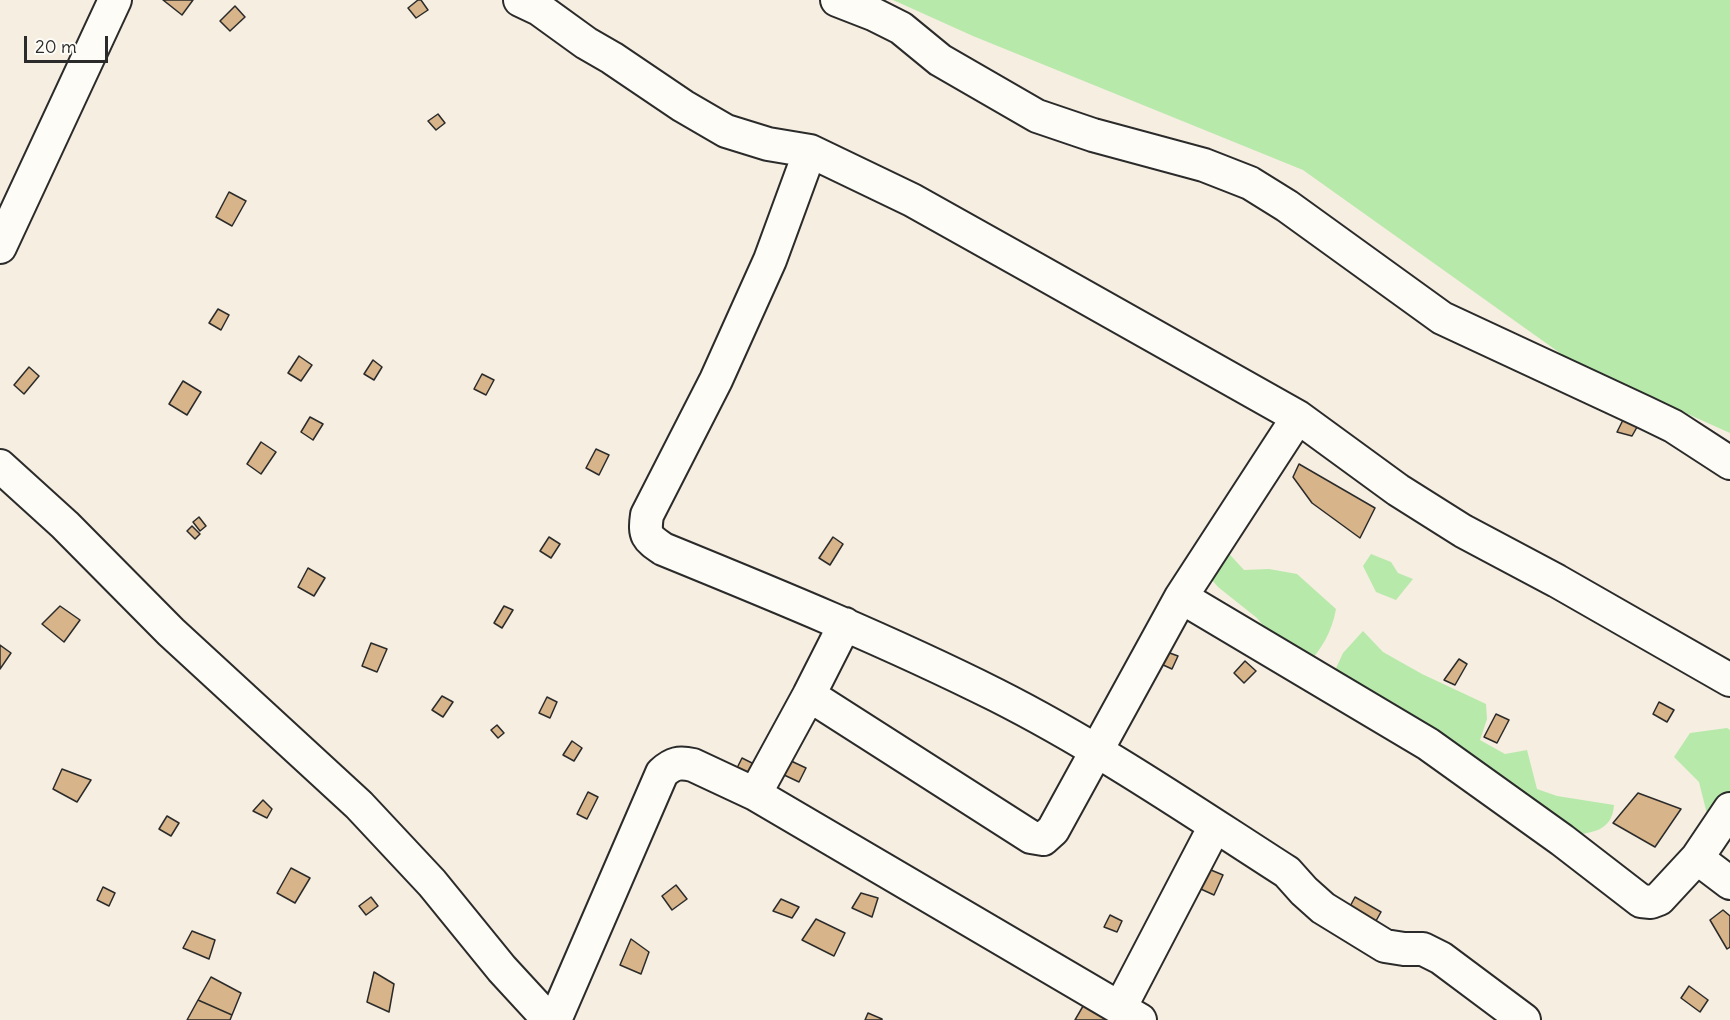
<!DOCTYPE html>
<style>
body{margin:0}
#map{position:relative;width:1730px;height:1020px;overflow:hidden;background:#f5eee1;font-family:Delius,sans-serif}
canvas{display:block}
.scale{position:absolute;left:24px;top:36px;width:84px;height:27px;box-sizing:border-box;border:3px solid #2b2b2b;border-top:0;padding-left:8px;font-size:18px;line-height:21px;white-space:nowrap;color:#2b2b2b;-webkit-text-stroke:4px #fdfcf7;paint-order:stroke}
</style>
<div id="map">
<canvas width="1730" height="1020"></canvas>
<div class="scale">20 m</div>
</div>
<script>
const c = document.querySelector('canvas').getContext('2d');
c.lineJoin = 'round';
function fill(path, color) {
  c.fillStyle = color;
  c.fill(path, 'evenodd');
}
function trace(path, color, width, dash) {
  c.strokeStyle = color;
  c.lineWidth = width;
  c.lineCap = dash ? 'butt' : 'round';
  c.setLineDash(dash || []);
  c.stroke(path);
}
const green = new Path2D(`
 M893 0H1730V433L1574 363 1303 170 973 36Z
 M1221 545 1244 570 1269 569 1297 574 1336 609C1332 632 1321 650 1306 666L1286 653 1257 618 1218 587 1205 572Z
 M1371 554 1391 562 1398 573 1413 579 1396 600 1376 592 1363 566Z
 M1363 631 1383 652 1422 674 1486 704 1487 719 1480 740 1505 754 1527 750 1537 789 1557 796 1614 805C1612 832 1592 832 1570 836L1439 744 1432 727 1414 723 1332 677 1343 653Z
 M1727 728 1730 730V800L1708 818 1699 782 1674 757 1690 733Z`);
const building = new Path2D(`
 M163 0H193L182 15Z
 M418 0H421L428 10 416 18 408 8Z
 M235 6 245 17 230 31 220 21Z
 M438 114 445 123 436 130 428 121Z
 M229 192 246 201 232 226 216 217Z
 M218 309 229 315 221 330 209 323Z
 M299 356 312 365 301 381 288 373Z
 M373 360 382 367 374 380 364 374Z
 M29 367 39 376 24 394 14 385Z
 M482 374 494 380 486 395 474 389Z
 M183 381 201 392 187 415 169 404Z
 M310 417 323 424 313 440 301 432Z
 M1624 418 1641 420 1632 436 1617 432Z
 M261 442 276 452 261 474 247 464Z
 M596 449 609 455 599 475 586 468Z
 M1299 464 1375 508 1360 538 1312 503 1293 477Z
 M199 517 206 526 200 531 193 522Z
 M192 526 200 534 195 539 187 531Z
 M549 537 560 544 551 558 540 551Z
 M833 537 843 544 830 565 819 558Z
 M308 568 325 578 314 596 298 587Z
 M60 606 80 620 64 642 42 624Z
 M504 606 513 610 502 628 494 623Z
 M371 643 387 649 377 672 362 666Z
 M0 645 11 653 0 669Z
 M1167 652 1178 656 1172 669 1161 664Z
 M1459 659 1467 664 1455 685 1444 680Z
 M1245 661 1256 671 1244 683 1234 673Z
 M442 696 453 702 443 717 432 710Z
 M547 697 557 702 550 718 539 713Z
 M1659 702 1674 710 1667 722 1653 714Z
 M1496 714 1509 720 1497 743 1484 737Z
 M497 725 504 733 498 738 491 730Z
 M572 741 582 748 574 761 563 755Z
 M742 758 756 765 750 777 736 770Z
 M789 760 806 768 799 782 782 774Z
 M62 769 91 780 77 802 53 789Z
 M588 792 598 797 587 819 577 814Z
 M1638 793 1681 809 1655 847 1613 823Z
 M263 800 272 809 267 818 253 811Z
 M167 816 179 823 171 836 159 829Z
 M1206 855 1216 859 1211 870 1223 875 1214 895 1192 885Z
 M291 868 310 878 295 903 277 893Z
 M676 885 687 899 672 910 662 896Z
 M103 887 115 893 109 906 97 900Z
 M861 893 878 898 872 917 852 908Z
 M371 897 378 906 366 915 359 906Z
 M1355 897 1381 912 1372 928 1346 914Z
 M781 899 799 907 792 918 773 911Z
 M1723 910 1730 916V947L1727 949 1710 920Z
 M1110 915 1122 921 1117 932 1104 927Z
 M816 919 845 933 834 956 802 940Z
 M192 931 215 940 209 959 183 948Z
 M631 939 649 952 641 974 620 965Z
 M374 972 394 984 389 1012 367 1002Z
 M211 977 241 993 232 1015 198 1000Z
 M1689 986 1708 1000 1700 1012 1681 998Z
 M198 1000 232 1015 230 1020H187Z
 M1086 1001 1112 1020H1075Z
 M868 1013 882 1019V1020H865Z`);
const street = new Path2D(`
 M520 0 539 9 586 43 612 58 683 106 726 131 768 144 810 151 912 200 1037 270 1298 417 1398 490 1463 531 1557 581 1730 680
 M837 0 873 14 901 28 940 60 1037 116 1093 135 1204 165 1250 183 1287 206 1442 318 1644 412 1673 426 1730 463
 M810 151 770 260 716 380 647 515C644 536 647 538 663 549 776 595 888 641 996 695 1097 746 1192 811 1287 872L1304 891 1323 908 1385 946 1404 949H1423L1441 958 1524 1020
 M0 247 115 0
 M0 466 65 525 171 632 359 805 432 883 502 969 549 1020
 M1181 597 1428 744 1562 840 1641 901 1651 902 1659 899 1697 858 1730 809
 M809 695 1031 837 1043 839 1053 830 1181 597 1298 417
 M755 794 809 695 845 624
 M1697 858 1730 883
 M1120 1008 1215 826
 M555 1020 662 773C673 763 679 762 693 765L755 794 1140 1020`);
fill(green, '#b7e9aa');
fill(building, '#d7b489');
trace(building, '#2b2b2b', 1.5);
trace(street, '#2b2b2b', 36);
trace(street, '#fdfcf7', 32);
</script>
